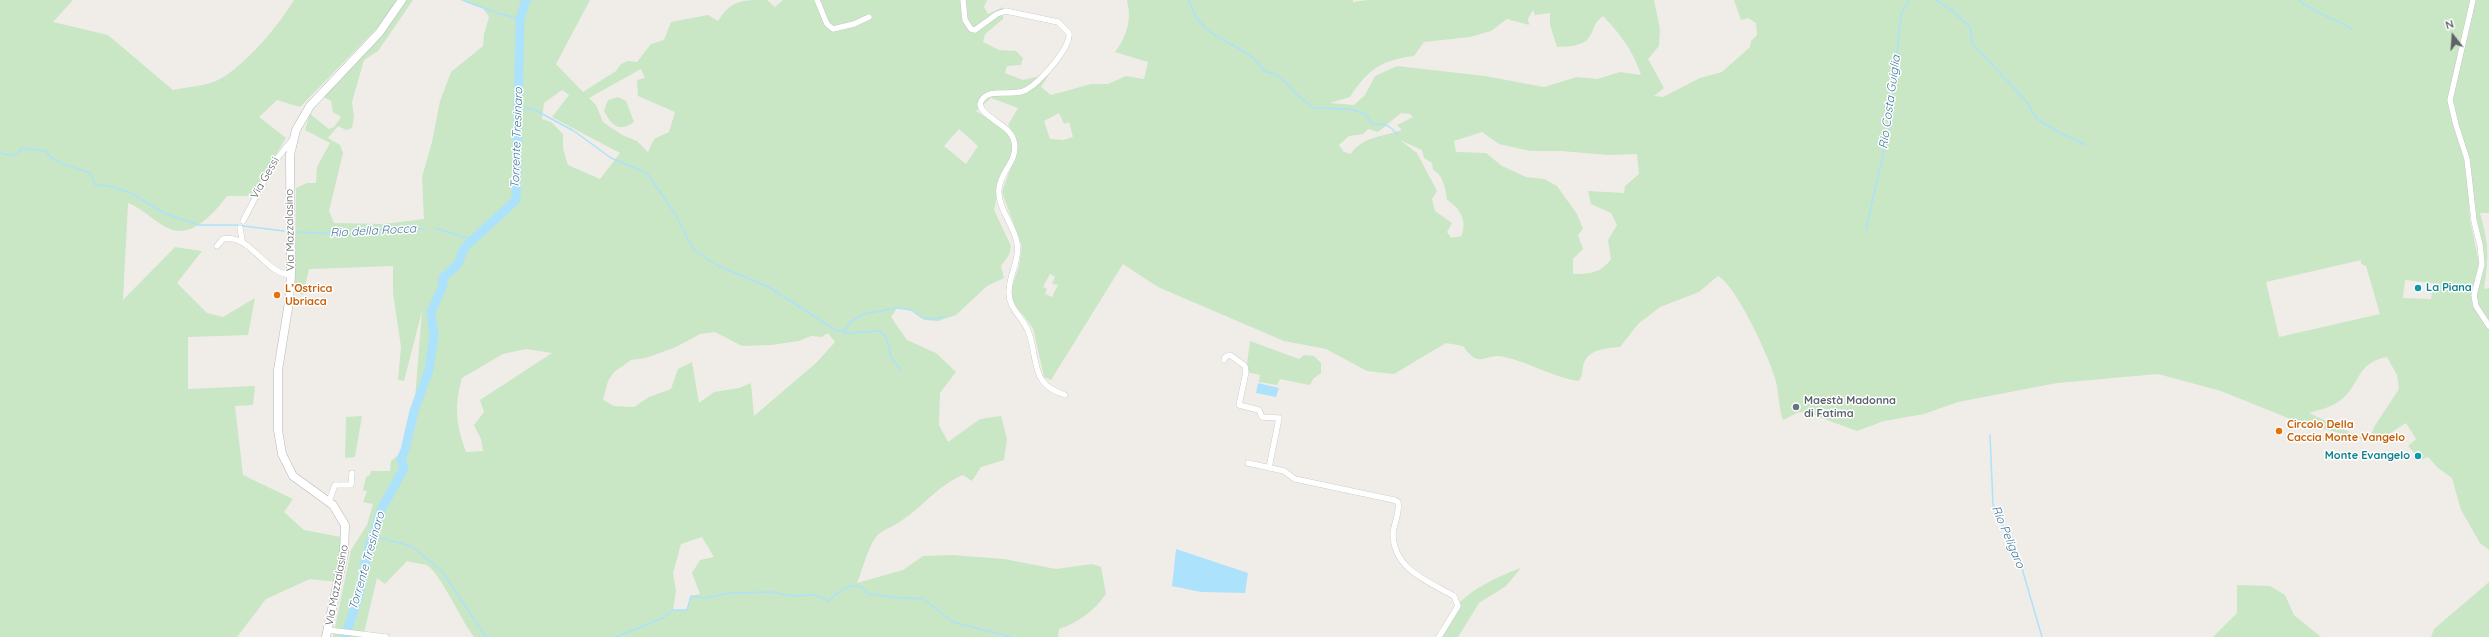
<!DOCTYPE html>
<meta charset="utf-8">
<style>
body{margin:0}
#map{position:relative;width:2489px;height:637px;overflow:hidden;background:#f0ede8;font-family:Quicksand,sans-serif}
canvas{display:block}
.north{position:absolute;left:2433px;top:16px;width:40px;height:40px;-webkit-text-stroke:3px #fff;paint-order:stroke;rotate:343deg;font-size:11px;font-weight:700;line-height:16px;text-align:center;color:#5f6367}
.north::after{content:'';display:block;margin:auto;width:14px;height:18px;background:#5f6367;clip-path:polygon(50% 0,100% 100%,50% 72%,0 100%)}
</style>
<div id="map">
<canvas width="2489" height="637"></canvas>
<div class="north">N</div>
</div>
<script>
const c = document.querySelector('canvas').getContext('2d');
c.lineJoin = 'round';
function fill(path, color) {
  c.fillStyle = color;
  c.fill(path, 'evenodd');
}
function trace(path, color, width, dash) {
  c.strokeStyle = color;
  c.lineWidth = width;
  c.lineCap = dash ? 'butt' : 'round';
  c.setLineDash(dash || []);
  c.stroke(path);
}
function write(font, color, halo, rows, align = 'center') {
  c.font = font + ' Quicksand,sans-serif';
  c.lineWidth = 3;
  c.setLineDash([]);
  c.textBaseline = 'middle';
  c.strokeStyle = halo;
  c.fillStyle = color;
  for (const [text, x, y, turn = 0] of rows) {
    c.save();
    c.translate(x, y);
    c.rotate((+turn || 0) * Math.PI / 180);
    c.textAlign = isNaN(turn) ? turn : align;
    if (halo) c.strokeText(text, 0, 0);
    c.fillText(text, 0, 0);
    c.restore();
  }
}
const green = new Path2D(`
 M0 0H73L53 22 108 35 173 90C187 87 206 86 218 80 243 68 280 24 294 0H397L381 24 300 107 277 100 259 117 286 138 251 196H227C216 211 192 239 170 229 155 223 144 209 128 203L123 300 175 247 202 251 177 283 207 313 223 317 255 298 248 335 188 337V389L255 386 253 405 235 406 243 475 293 499 284 512 304 530 346 538 338 582 310 579 266 599 237 637H0Z
 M404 0H413L378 51 364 60 352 102 354 117 352 128 346 130 338 126 328 138 340 145 343 153 329 211 334 223 384 224 424 219 422 177 432 142 440 101 451 72 483 46 484 34 489 17 483 8 462 0H590L556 64 583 92 616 71 621 64 628 61 637 62 651 44 664 40 671 22 708 15 718 21C732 0 740 0 767 0L775 7 783 0H987L984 7 988 14 1003 7V19L985 34 983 42 999 50 1016 51 1023 58 1021 65 1007 66 1005 73 1023 80 1049 74 1041 87 1051 95 1091 84H1108L1126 76 1144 79 1148 62 1115 52C1127 36 1132 20 1127 0H1353V2L1368 0H1654L1660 29 1659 46 1648 59 1664 88 1654 96 1663 97 1700 78 1722 72 1750 47 1751 41 1757 35 1756 23 1748 18 1741 20 1734 0H2489V213H2480C2489 245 2489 256 2484 289L2489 288V550L2480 543 2461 510 2452 478 2438 468 2428 457 2421 460 2408 446 2416 439 2406 423 2389 434 2369 441 2298 422 2221 391 2158 374 2057 383 1958 402 1924 414 1884 421 1857 431 1811 414 1799 412 1783 420C1778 406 1779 391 1775 378 1769 357 1736 285 1718 276L1699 292 1660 307 1638 324 1620 347C1606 348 1587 349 1583 366 1582 372 1583 377 1578 381 1552 377 1529 362 1504 357 1486 352 1480 371 1463 346L1446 343 1394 374 1367 371 1326 349 1284 341 1158 287 1123 264 1051 380 1044 377 1033 328 1012 301 1011 290 1019 266 1022 247 1002 192 1018 147 1015 135 1008 125 1018 108 991 98 976 111 1007 131 1015 150 1000 182 994 210 1011 246 1009 255 1001 266 1004 278 987 286 956 315 938 321 924 320 911 310 897 308 891 317 907 340 936 353 956 372 940 393 939 425 948 442 980 419 1001 416 1007 439 1004 460 981 467 972 481 963 475C937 485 921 510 896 524 888 529 883 529 876 537 867 549 863 569 857 583L903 570 923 556 952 555 1004 559 1056 569 1092 564 1101 567 1106 594C1095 610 1078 623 1059 629L1058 637H474C461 620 441 575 428 566 423 563 413 563 407 561L385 584 377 578 363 637H333L351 550 367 525 373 504 363 502 367 491 363 490 366 477 370 475 371 471H390L391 461 405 450 414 411 422 311 404 381 398 380 401 347 393 293V266L309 269 303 295 295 291 296 188 307 183H316L317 167 330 143 305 130 310 114 329 129 334 127 341 117 333 112 331 101 320 95ZM1533 10 1535 15 1550 13V25L1557 47C1570 46 1585 47 1591 34 1595 26 1595 22 1603 16 1620 34 1633 50 1641 75L1620 72 1597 79 1577 77 1544 87 1485 76 1397 66 1375 76 1365 95 1354 105 1330 103 1350 97C1368 69 1382 60 1414 56L1424 42 1470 37 1491 31 1507 19 1529 25 1528 19ZM641 69 645 78 637 80 638 96 675 112 669 132 654 139 648 152 637 141 622 135 603 122 596 105 589 98ZM562 90 569 95 552 117 620 153 600 179 568 165 563 149V134L551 122 542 119 544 103ZM1059 113 1064 124 1069 122 1073 137 1063 140 1050 139 1044 121ZM1401 113 1410 114 1413 117 1397 125 1402 130C1385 136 1361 137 1351 154L1344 152 1339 145 1349 136 1363 134 1368 129 1378 132ZM959 129 978 146 966 164 944 146ZM1482 132 1499 144 1530 151H1561L1608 155 1637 154 1639 174 1625 186 1624 193 1588 191 1591 204 1611 213 1617 225 1608 240 1611 259C1601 273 1589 274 1573 274V259L1583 249 1578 235 1583 229 1577 214 1557 186 1544 179 1526 177 1502 166 1486 153 1456 152 1454 141ZM1400 140 1422 150 1424 158 1432 163 1433 170C1443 174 1446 190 1447 200 1460 208 1468 221 1461 236L1451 238 1447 232 1452 223 1435 211 1432 199 1437 191 1417 153ZM2474 200 2476 220 2483 245 2484 263 2476 298 2484 321 2474 307 2471 296 2479 263 2470 220 2469 206ZM2361 260V264L2366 266 2380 314 2279 337 2266 282ZM1050 274 1055 277 1052 284 1058 285 1052 297 1045 294 1047 289 1043 287ZM2405 280 2433 283 2431 299 2403 298ZM715 332 742 346 771 345 799 341 811 336 822 337 828 333 835 342 816 363 754 416 751 383 739 388 714 392 699 403 692 362 678 369 671 389 649 397 634 407 614 406 603 400 608 381 614 372 631 360 646 358 676 347 700 334ZM526 349 552 353 480 400 484 412 474 425 481 439 483 451 466 452C456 424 454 407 462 378L503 354ZM2387 357 2397 375 2399 389 2374 427 2369 441 2309 413C2318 410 2330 408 2338 402 2361 387 2354 363 2387 357ZM702 537 714 557 700 560 692 573 700 594 691 596 687 610H673L676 591 673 573 681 544Z
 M618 97 626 101 634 122C619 133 612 126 604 111L608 100Z
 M1250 341 1299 359 1304 355 1314 356 1321 363V373L1313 379 1310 385 1280 379 1277 385 1259 382 1260 375 1246 372Z
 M362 416 355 457 345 458 346 417Z
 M1521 568 1506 586 1479 603 1458 637H1436C1442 628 1447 616 1454 608 1471 589 1498 576 1521 568Z
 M2489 582V637H2431L2434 629Z
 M2237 585 2270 586 2285 595 2294 615 2321 637H2213L2237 613Z`);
const water = new Path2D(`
 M1258 383 1279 388 1276 397 1256 393Z
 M1176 549 1248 573 1245 593 1201 592 1172 586Z`);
const stream = new Path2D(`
 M462 0 494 12
 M1189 0C1200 44 1244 39 1264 71L1275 74 1287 83 1296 94 1314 108 1349 109 1366 114 1372 124C1384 124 1390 124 1397 135
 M1936 0 1953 11 1971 28 1972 43 2026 101 2037 119 2058 132 2086 145
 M2299 0C2315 14 2334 18 2352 29
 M497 13 520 19
 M517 106 535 110 574 131 611 158 647 173 675 214 694 250 718 266 769 287 835 330 848 333 880 331 886 337 891 357 901 370
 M0 153 14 156 22 148 46 151C55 165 76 167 90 173L95 185 108 186 129 192 166 214 199 225H235L284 231
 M435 228 473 240
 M1866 229 1888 134 1901 15 1909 0
 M297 232 346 234 365 229H425
 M843 332 852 321 864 314 897 308 911 310 921 317 934 319 945 316
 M1990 435 1993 505 2021 565 2042 637
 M374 536 411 546 441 570 485 636 488 637
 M616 637 663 618 673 610H687L691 596 705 598 729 593 772 592 791 596 815 595 828 601C836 594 849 582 861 587 865 589 866 594 870 594 883 596 912 600 922 598L953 622 1011 637`);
const river = new Path2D(`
 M345 637 359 595 367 554 382 508 404 468 401 459 405 450 414 411 429 370 434 335 431 312 443 285V278L458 264 464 248 516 200 520 19 526 0`);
const street = new Path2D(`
 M817 0 827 24 833 29 854 24 869 17
 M963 0 965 20 971 29 975 30 997 14 1006 11 1058 22 1069 33C1071 48 1039 83 1026 90 1011 98 986 85 980 104 982 118 1010 124 1014 141 1019 161 1000 171 999 189 997 207 1014 225 1017 243 1020 262 1008 276 1009 294 1009 308 1023 318 1028 331 1035 346 1033 367 1042 380 1047 388 1056 392 1065 395
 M2473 0 2450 100 2456 125 2467 159 2474 221 2480 245 2482 264 2474 295 2476 306 2489 326
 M243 221 274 162 293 139
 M240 228 242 240
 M217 246 223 239C252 234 263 273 291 275
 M1224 360 1225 357 1230 355 1245 366 1246 372 1239 405 1259 410 1262 417 1279 418 1269 468
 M1248 463 1284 471 1295 479 1394 500 1398 502C1400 513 1394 523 1393 533 1393 569 1427 581 1454 596L1458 606 1439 637
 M329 501 335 485H351L352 473
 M328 630 386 637`);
const secondary = new Path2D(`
 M326 637 344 553 345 525 333 505 293 476 282 454 278 430V370L289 302 291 275 290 155 296 130 310 106 379 33 402 0`);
const markers = [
 [2418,288,4,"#0f9aa8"],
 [277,295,4,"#e8710a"],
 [1796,407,4,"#6b7280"],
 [2279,431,4,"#e8710a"],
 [2418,456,4,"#0f9aa8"]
];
const streetNames = [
 ["Via Gessi",265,178,-60],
 ["Via Mazzalasino",290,230,-91],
 ["Via Mazzalasino",337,585,-79]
];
const cultureNames = [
 ["La Piana",2426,288],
 ["Monte Evangelo",2410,456,"right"]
];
const foodNames = [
 ["L’Ostrica",285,289],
 ["Ubriaca",285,302],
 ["Circolo Della",2287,425],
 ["Caccia Monte Vangelo",2287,438]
];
const worshipNames = [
 ["Maestà Madonna",1804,401],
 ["di Fatima",1804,414]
];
const waterNames = [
 ["Rio Costa Guiglia",1890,102,-82],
 ["Torrente Tresinaro",517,138,-88],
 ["Rio della Rocca",373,231,-3],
 ["Rio Peligaro",2008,537,67],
 ["Torrente Tresinaro",367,561,-74]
];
fill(green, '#c9e6c5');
fill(water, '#ace2fc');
trace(stream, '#ace2fc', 1.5);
trace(river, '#ace2fc', 9);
trace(street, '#b5b8bb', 6);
trace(secondary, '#b4b7bb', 9);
trace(street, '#fff', 5.5);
trace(secondary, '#fff', 8);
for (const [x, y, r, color] of markers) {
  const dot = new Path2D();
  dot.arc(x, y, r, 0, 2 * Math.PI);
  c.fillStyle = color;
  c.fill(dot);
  trace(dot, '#fff', 1.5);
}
write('11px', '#5f6367', '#fff', streetNames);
write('bold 11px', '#0d838f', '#fff', cultureNames, 'left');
write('bold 11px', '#c56008', '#fff', foodNames, 'left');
write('bold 11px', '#5b616d', '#fff', worshipNames, 'left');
write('italic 12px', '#41789e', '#fff', waterNames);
</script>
